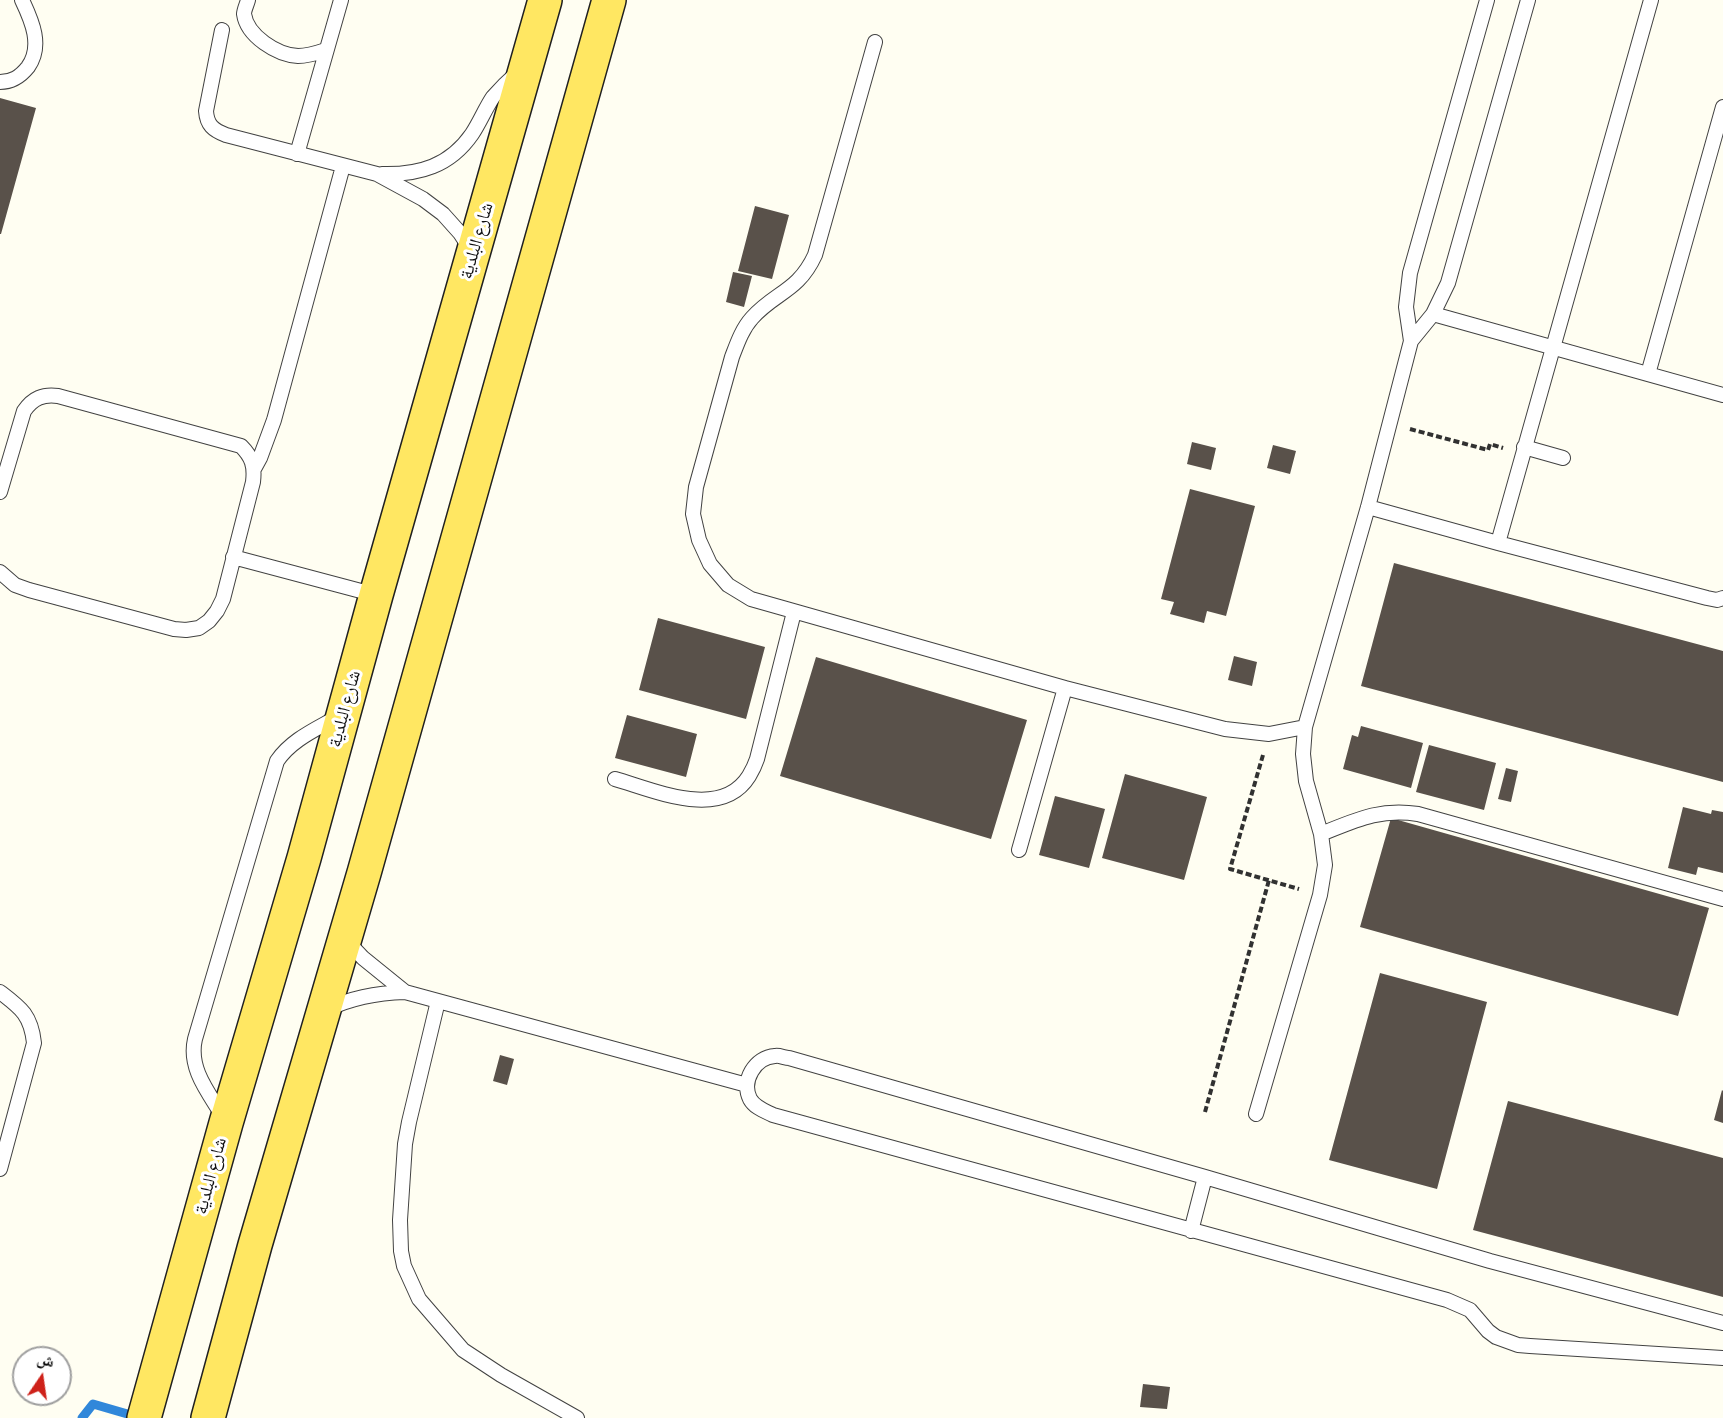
<!DOCTYPE html>
<meta charset="utf-8">
<style>
body{margin:0}
#map{position:relative;width:1723px;height:1418px;overflow:hidden;background:#fffef2;font-family:Bitter,"Noto Naskh Arabic",serif}
canvas{display:block}
.north{position:absolute;left:12px;top:1346px;width:60px;height:60px;box-sizing:border-box;background:#fff;border:2px solid #9f9f9f;border-radius:50%;rotate:13deg;font-size:16px;font-weight:700;line-height:24px;text-align:center;color:#0f0f0f}
.north::after{content:'';display:block;margin:auto;width:21px;height:27px;background:#ce2119;clip-path:polygon(50% 0,100% 100%,50% 72%,0 100%)}
</style>
<div id="map">
<canvas width="1723" height="1418"></canvas>
<div class="north">ش</div>
</div>
<script>
const c = document.querySelector('canvas').getContext('2d');
c.lineJoin = 'round';
function trace(path, color, width, dash) {
  c.strokeStyle = color;
  c.lineWidth = width;
  c.lineCap = dash ? 'butt' : 'round';
  c.setLineDash(dash || []);
  c.stroke(path);
}
function fill(path, color) {
  c.fillStyle = color;
  c.fill(path, 'evenodd');
}
function write(font, color, halo, rows, align = 'center') {
  c.font = font + ' Bitter,"Noto Naskh Arabic",serif';
  c.lineWidth = 6;
  c.setLineDash([]);
  c.textBaseline = 'middle';
  c.strokeStyle = halo;
  c.fillStyle = color;
  for (const [text, x, y, turn = 0] of rows) {
    c.save();
    c.translate(x, y);
    c.rotate((+turn || 0) * Math.PI / 180);
    c.textAlign = isNaN(turn) ? turn : align;
    if (halo) c.strokeText(text, 0, 0);
    c.fillText(text, 0, 0);
    c.restore();
  }
}
const stream = new Path2D(`
 M82 1418 93 1404 138 1417`);
const building = new Path2D(`
 M0 98 36 108 1 234H0Z
 M755 206 789 215 772 279 738 271Z
 M733 272 752 276 744 307 726 302Z
 M1192 442 1216 448 1211 470 1187 464Z
 M1273 445 1296 451 1290 474 1267 468Z
 M1190 489 1255 506 1226 616 1207 611 1204 623 1170 614 1174 602 1161 599Z
 M1394 563 1723 651V782L1361 686Z
 M658 618 765 647 746 719 639 690Z
 M1234 656 1257 662 1252 686 1228 680Z
 M816 657 1027 720 991 839 780 776Z
 M627 715 697 734 686 777 615 758Z
 M1361 726 1423 743 1411 788 1343 769 1352 735 1358 737Z
 M1429 745 1496 763 1484 810 1416 792Z
 M1506 768 1518 771 1511 802 1498 799Z
 M1125 774 1207 797 1184 880 1102 858Z
 M1055 796 1105 809 1089 868 1039 855Z
 M1683 807 1711 814 1712 810 1723 812V873L1698 867 1696 875 1668 868Z
 M1391 818 1709 908 1678 1016 1360 927Z
 M1380 973 1487 1002 1437 1189 1329 1160Z
 M500 1055 514 1059 507 1085 493 1081Z
 M1722 1090 1723 1091V1123L1714 1120Z
 M1508 1101 1723 1158V1297L1473 1230Z
 M1143 1384 1170 1387 1167 1409 1140 1407Z`);
const path = new Path2D(`
 M1410 429 1488 450 1490 444 1503 448
 M1263 755 1230 869 1299 889
 M1205 1112 1269 880`);
const service = new Path2D(`
 M248 0C247 4 244 10 244 14 247 36 277 55 298 56 308 56 317 53 326 50
 M222 30 206 111C207 125 213 130 226 135L377 174 423 199 443 214 460 233 471 250
 M875 42 815 255C798 292 775 292 752 318 742 329 737 344 732 357L696 487 693 514 699 540 710 564 728 585 751 599 1065 688 1225 729 1269 734 1305 727
 M0 82C12 82 20 77 28 67 43 46 32 21 22 0
 M297 154 341 0
 M382 174C419 175 450 166 472 134 480 122 485 109 493 97 500 89 508 81 516 74
 M1433 314 1723 395
 M1411 341 1433 314 1448 283 1528 0
 M1648 374 1723 107
 M1524 447 1563 458
 M254 469 260 458 274 420 343 166
 M0 492 24 411C33 398 43 394 58 396L241 446C252 457 255 466 253 482L223 599 217 611 209 621 199 628 186 630 174 629 29 590 15 585 0 572
 M1368 507 1498 543 1707 598 1717 600 1723 598
 M1498 543 1651 0
 M233 557 376 595
 M615 779C654 790 721 821 749 776 752 771 755 765 757 759L794 612
 M1321 834C1356 820 1380 808 1418 814L1723 899
 M1019 850 1065 688
 M346 940 363 958 405 992
 M0 992C21 1008 31 1015 34 1043L0 1169
 M438 1001 409 1122 405 1144 400 1220 401 1251 404 1266 419 1299 463 1350 501 1375 577 1418
 M328 1009C353 997 377 993 405 992L747 1085
 M1256 1114 1320 895 1325 865 1321 834 1306 781 1303 754 1305 727 1368 507 1411 341 1406 307 1410 273 1487 0
 M224 1118C209 1093 188 1069 195 1039L277 761C292 739 317 729 339 716
 M1191 1231 1205 1177
 M1723 1323 1490 1261 1205 1177 789 1058C785 1058 779 1055 775 1056 755 1057 741 1081 750 1099 755 1108 765 1111 773 1115L1447 1300 1470 1310 1488 1331 1496 1337 1518 1345 1530 1346 1723 1358`);
const primary = new Path2D(`
 M144 1418 226 1123 304 858 376 595 545 0
 M208 1418 255 1245 364 873 609 0`);
const streetNames = [
 ["شارع البلدية",477,241,-74],
 ["شارع البلدية",345,709,-75],
 ["شارع البلدية",211,1176,-75]
];
trace(stream, '#3087da', 9);
fill(building, '#59514a');
trace(service, '#424242', 16);
trace(primary, '#202020', 36);
trace(path, '#313131', 4, [6, 3]);
trace(service, '#fff', 14);
trace(primary, '#ffe762', 33);
write('18px', '#0f0f0f', '#fff', streetNames);
</script>
